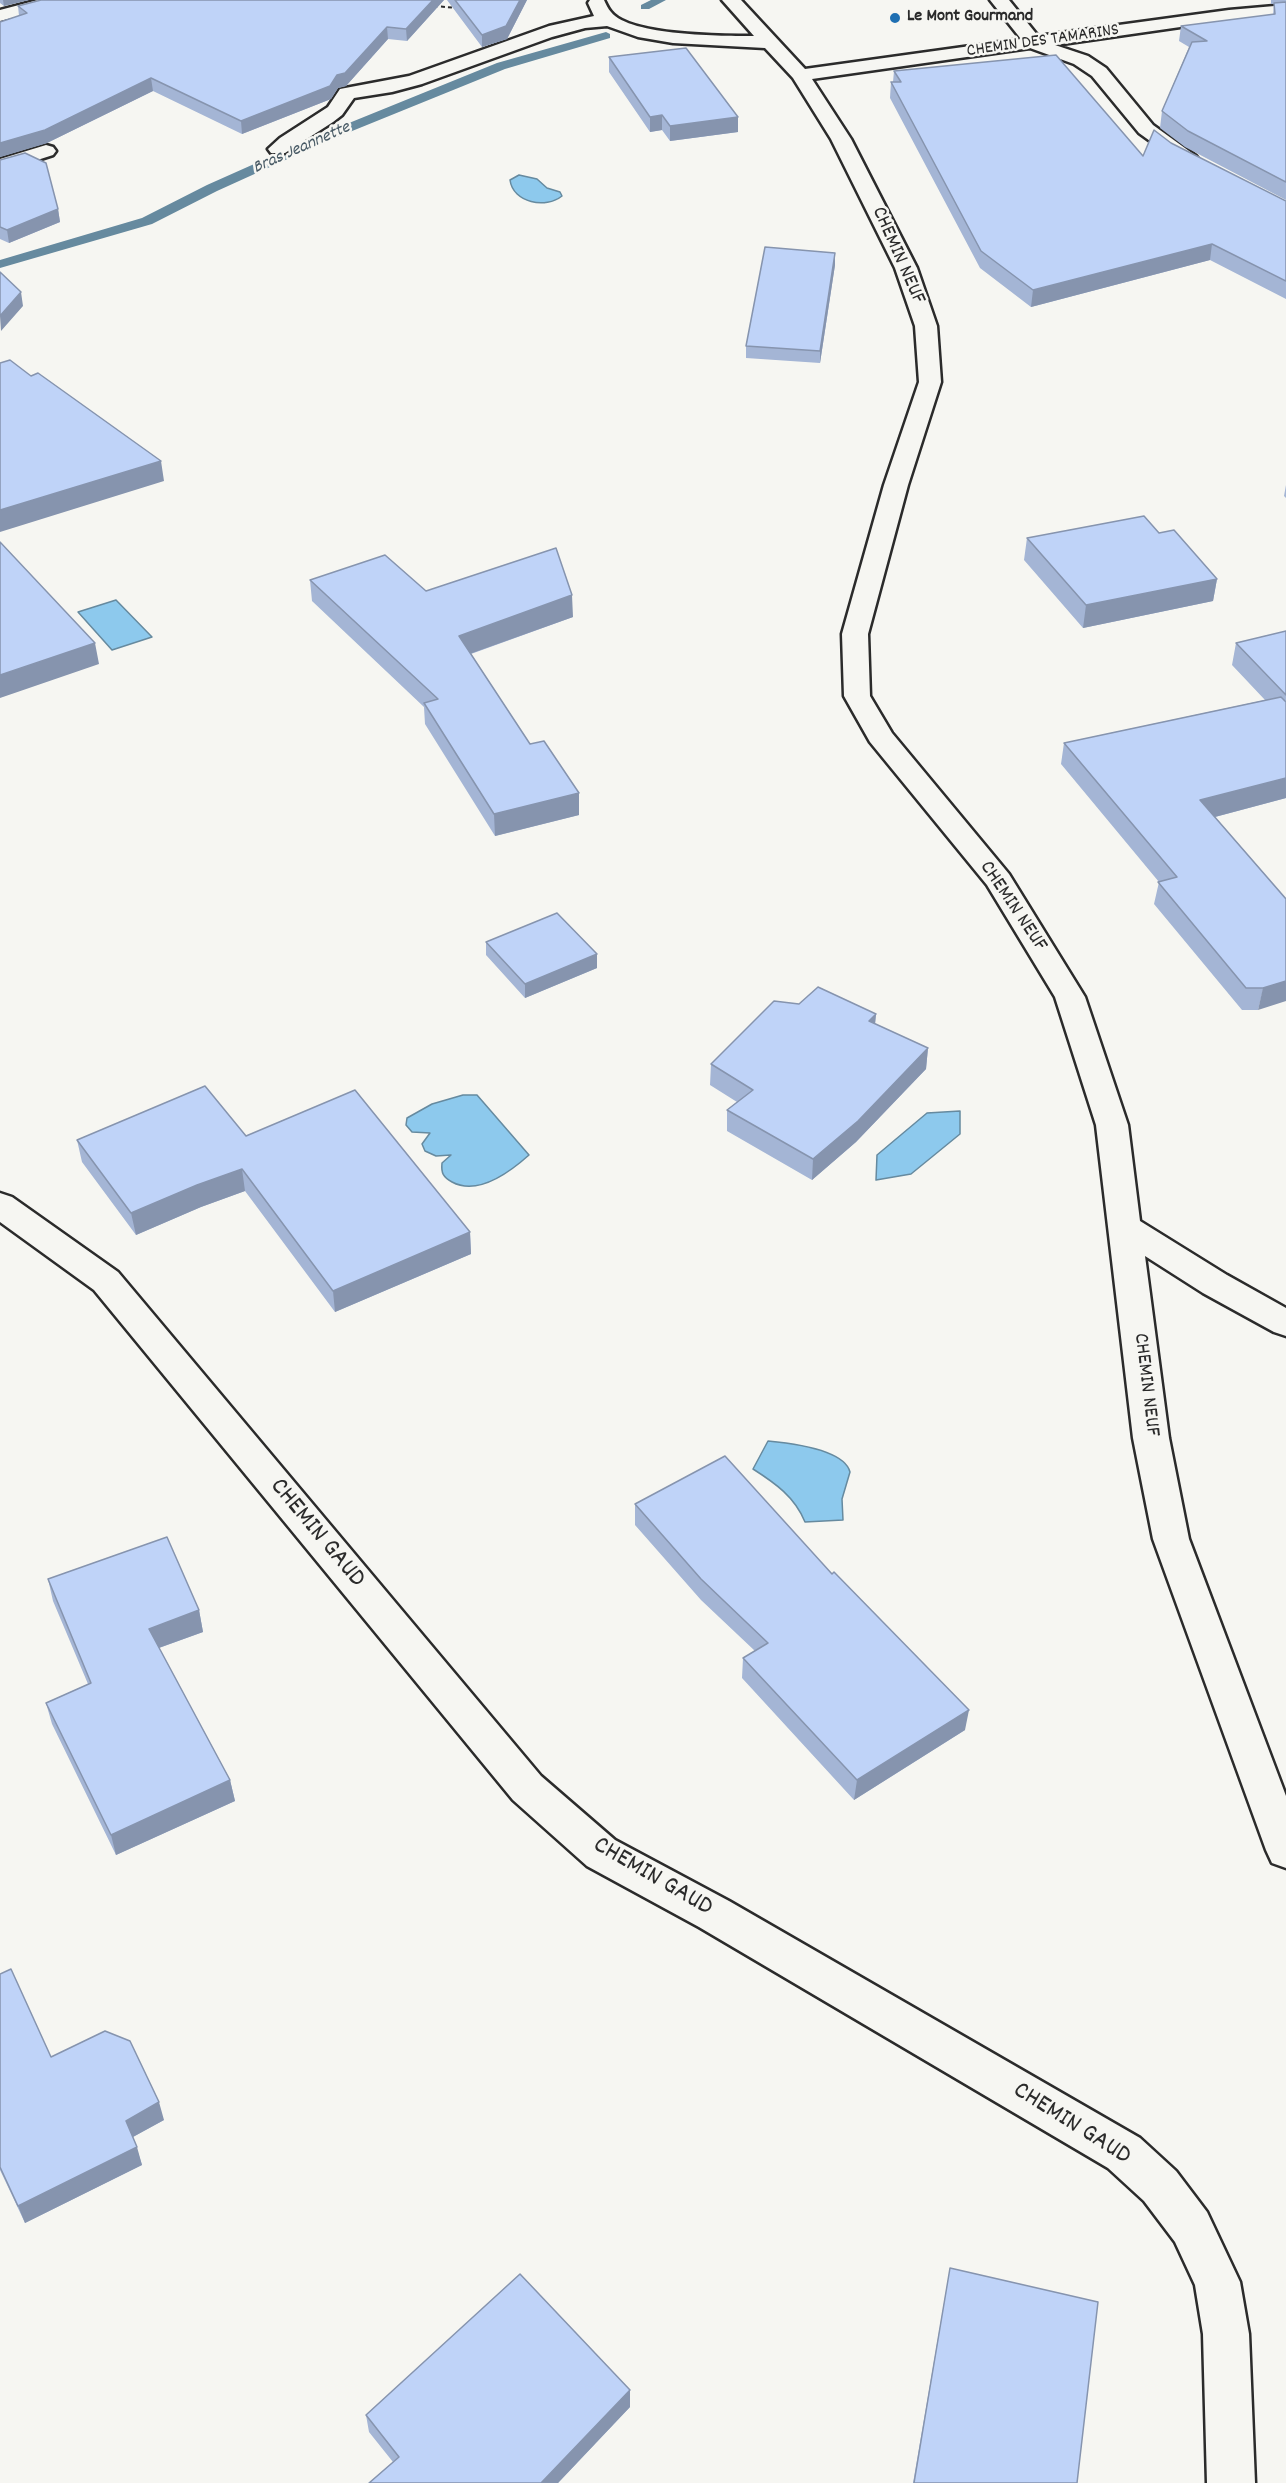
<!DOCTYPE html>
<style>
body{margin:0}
canvas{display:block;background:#f6f6f2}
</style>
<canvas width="1286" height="2483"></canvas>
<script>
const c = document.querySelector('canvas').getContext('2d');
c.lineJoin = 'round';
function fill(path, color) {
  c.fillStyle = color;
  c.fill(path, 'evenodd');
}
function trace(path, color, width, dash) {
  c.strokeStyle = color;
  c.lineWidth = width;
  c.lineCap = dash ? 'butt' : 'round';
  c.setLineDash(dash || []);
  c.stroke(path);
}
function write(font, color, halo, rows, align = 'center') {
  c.font = font + ' Dekko,sans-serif';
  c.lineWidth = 5;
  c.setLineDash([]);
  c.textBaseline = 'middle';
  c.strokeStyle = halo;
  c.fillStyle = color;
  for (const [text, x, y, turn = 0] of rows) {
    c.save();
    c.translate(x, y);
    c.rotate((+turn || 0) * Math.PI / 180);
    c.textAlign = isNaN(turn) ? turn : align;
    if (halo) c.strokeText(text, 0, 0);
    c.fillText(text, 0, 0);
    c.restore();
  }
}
const water = new Path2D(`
 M519 175 537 179 547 188 560 192 562 196C546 209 513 203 510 180Z
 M116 600 152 637 112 650 78 612Z
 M463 1095H477L529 1155C510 1172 478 1196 452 1182 443 1177 441 1173 442 1163L451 1155 436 1156 425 1151 422 1144 430 1133 412 1132 406 1125 407 1118 432 1104Z
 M960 1111V1134L911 1174 876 1180 877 1155 927 1113Z
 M768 1441C789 1443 844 1449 850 1472L842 1499 843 1520 805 1522C795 1497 775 1483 753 1469Z`);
const stream = new Path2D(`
 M651 0H666L649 9H641V5Z
 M606 32 610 34V38L505 69 325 142 217 191 152 224 0 268V260L142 218 207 185 317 136 497 63Z`);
const path = new Path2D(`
 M434 6 457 8`);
const minor = new Path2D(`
 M38 0H68L65 4 0 21V10Z
 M590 0H604C606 4 608 9 611 12 630 36 724 36 754 36L722 0H741L805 69 1021 39 990 0H1009L1038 36 1229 10 1286 5V15L1229 20 1055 45 1088 56 1106 68 1153 125 1196 156 1199 160 1196 164H1182L1139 133 1092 76 1074 64 1030 48 812 79 851 139 917 268 937 326 941 382 908 485 868 634 870 696 892 733 1009 874 1085 997 1128 1125 1140 1221 1227 1275 1286 1308V1336L1274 1332 1203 1293 1145 1256 1169 1438 1189 1539 1286 1796V1868L1272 1863 1266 1850 1153 1539 1133 1438 1096 1125 1055 997 987 885 870 742 844 696 842 634 884 485 919 382 915 326 895 268 831 139 793 78 765 48 673 43 638 37 607 26 585 28 552 37 422 84 392 92 354 98 342 115 333 122 285 153H271L268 149 280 138 328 107 340 89 409 76 549 26 594 16 588 3Z
 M46 145 53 147 56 151 53 155 0 172V159Z
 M0 1193 12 1197 118 1272 541 1776 615 1840 729 1901 1140 2138 1176 2171 1207 2212 1240 2282 1249 2334 1255 2483H1207L1203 2334 1195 2285 1175 2242 1144 2201 1108 2168 699 1927 587 1866 513 1800 94 1290 0 1222Z`);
const wall = new Path2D(`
 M0 0H29L4 6 0 3Z
 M444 0 407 41 388 39 346 86 338 88 331 99 242 134 153 91 47 143 0 157V22L19 16 18 6Z
 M447 0H527L507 39 482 47Z
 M1271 0H1286V200L1185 147 1160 128 1162 111 1189 47 1179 41 1181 26 1273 15 1274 4H1271Z
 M609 57 738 117V132L670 141 662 130 650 132 609 72Z
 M894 71 1143 156 1171 143 1286 201V299L1210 260 1031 307 980 268 890 98 891 82H893Z
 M0 160 58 209 60 222 9 243 0 239Z
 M835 253V265L820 363 746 358V346Z
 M1286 485V498L1284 496Z
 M1159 533 1217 579 1213 601 1083 628 1024 560 1027 538Z
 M310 580 426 591 573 617 471 654 530 744 579 815 495 836 425 724 424 707 312 601Z
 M1286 631V798L1215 817 1286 899 1258 1010H1242L1154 904 1159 882 1061 764 1064 743 1265 700 1232 665 1236 643Z
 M486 942 597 968 525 998 486 955Z
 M876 1014 875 1024 928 1048 926 1069 856 1142 812 1180 727 1131V1110L737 1102 710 1085 711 1064Z
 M246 1136 470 1232 471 1254 335 1312 245 1191 201 1207 136 1235 82 1162 77 1140Z
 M635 1504 965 1730 854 1800 742 1678 743 1658 755 1651 701 1600 635 1525Z
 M48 1579 199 1610 203 1632 159 1648 230 1780 235 1801 116 1855 52 1724 46 1703 88 1684 53 1601Z
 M0 1974 51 2057 164 2120 133 2137 142 2165 25 2223 0 2170Z
 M950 2268 1077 2483H913Z
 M630 2407 558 2483H369L393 2462 369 2432 366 2415Z`);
const shadedWall = new Path2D(`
 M3 0H29L4 6Z
 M433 0H444L407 41 406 29Z
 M520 0H527L507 39 482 47V35Z
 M387 27 388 39 346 86 338 88 331 99 242 134 241 121 337 75Z
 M151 78 153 91 47 143 0 157V143Z
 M662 115V130L650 132V117Z
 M738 117V132L670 141V126Z
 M58 209 60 222 9 243 7 230Z
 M1212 244 1210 260 1031 307 1033 290Z
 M835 253V265L820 363V351Z
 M21 292 23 306 1 331 0 316Z
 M161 461 164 481 0 532V510Z
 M1217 579 1213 601 1083 628 1086 605Z
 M572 595 573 617 461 657 459 636Z
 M95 643 99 664 0 698V675Z
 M1286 778V798L1196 822 1200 800Z
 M579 793V815L495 836 494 814Z
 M597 954V968L525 998V984Z
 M1286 981V1001L1258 1010 1263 988Z
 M876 1014 874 1034 869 1021Z
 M928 1048 926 1069 856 1142 812 1180 813 1159Z
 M242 1169 245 1191 201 1207 136 1235 131 1213 197 1185Z
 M470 1232 471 1254 335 1312 333 1291Z
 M199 1610 203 1632 153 1650 149 1629Z
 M969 1710 965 1730 854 1800 857 1780Z
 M230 1780 235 1801 116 1855 111 1835Z
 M159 2102 164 2120 131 2138 126 2121Z
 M137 2147 142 2165 25 2223 18 2206Z
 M630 2390V2407L558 2483H541Z`);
const building = new Path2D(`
 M41 0H433L406 29 387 27 345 73 337 75 330 86 241 121 151 78 45 130 0 143V22L27 13 18 6Z
 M455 0H520L506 26 482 35Z
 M1286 2V182L1188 131 1162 111 1192 42 1207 41 1181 26 1275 14 1274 3Z
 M686 48 738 117 670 126 662 115 650 117 609 57Z
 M1056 55 1143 156 1154 130 1171 143 1286 201V281L1212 244 1033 290 981 251 891 82H901L894 71Z
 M25 153 46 163 58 209 7 230 0 227V160Z
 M765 247 835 253 820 351 746 346Z
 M0 272 21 292 0 316Z
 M10 360 31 376 38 373 161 461 0 510V363Z
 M1144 516 1159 533 1174 530 1217 579 1086 605 1027 538Z
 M0 542 95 643 0 675Z
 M556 548 572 595 459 636 530 744 544 741 579 793 494 814 424 703 438 699 310 580 385 555 426 591Z
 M1286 631V695L1236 643Z
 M1281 697 1286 702V778L1200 800 1286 899V981L1263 988H1246L1158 882 1177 877 1064 743Z
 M557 913 597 954 525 984 486 942Z
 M818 987 876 1014 869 1021 928 1048 858 1121 813 1159 727 1110 753 1090 711 1064 774 1001 799 1004Z
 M205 1086 246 1136 355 1090 470 1232 333 1291 242 1169 197 1185 131 1213 77 1140Z
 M725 1456 832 1574 834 1572 969 1710 857 1780 743 1658 768 1643 701 1579 635 1504Z
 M167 1537 199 1610 149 1629 230 1780 111 1835 46 1703 91 1683 48 1579Z
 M11 1969 51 2057 105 2031 130 2041 159 2102 126 2121 137 2147 18 2206 0 2167V1974Z
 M950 2268 1098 2302 1077 2483H914L922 2435Z
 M520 2274 630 2390 541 2483H369L399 2457 366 2415Z`);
const markers = [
 [895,18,6,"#1f6fb2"]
];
const farPoinames = [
 ["Le Mont Gourmand",907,18]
];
const farStreetnames = [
 ["CHEMIN DES TAMARINS",1043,42,-8]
];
const farWaternames = [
 ["Bras Jeannette",302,149,-24]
];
const streetNames = [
 ["CHEMIN NEUF",897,256,66],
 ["CHEMIN NEUF",1012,907,56],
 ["CHEMIN NEUF",1145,1385,83]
];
const nearStreetnames = [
 ["CHEMIN GAUD",316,1534,50],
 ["CHEMIN GAUD",652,1878,30],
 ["CHEMIN GAUD",1071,2125,32]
];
fill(water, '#8dc9ed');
trace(water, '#668a9f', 1.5);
fill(stream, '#668a9f');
trace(minor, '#2b2b2b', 5);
trace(path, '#2b2b2b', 2, [4, 3]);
fill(minor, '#f6f6f2');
fill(wall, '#a4b5d5');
fill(shadedWall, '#8694ae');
fill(building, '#bfd3f8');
trace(building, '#8694ae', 1.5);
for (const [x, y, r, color] of markers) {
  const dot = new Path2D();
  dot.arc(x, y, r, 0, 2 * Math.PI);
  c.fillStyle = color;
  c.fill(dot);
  trace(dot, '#f6f6f2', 2);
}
write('bold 18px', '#2b2b2b', '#f6f6f2', farPoinames, 'left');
write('18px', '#2b2b2b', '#f6f6f2', farStreetnames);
write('italic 18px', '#485a65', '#f6f6f2', farWaternames);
write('21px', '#2b2b2b', '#f6f6f2', streetNames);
write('26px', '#2b2b2b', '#f6f6f2', nearStreetnames);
</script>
